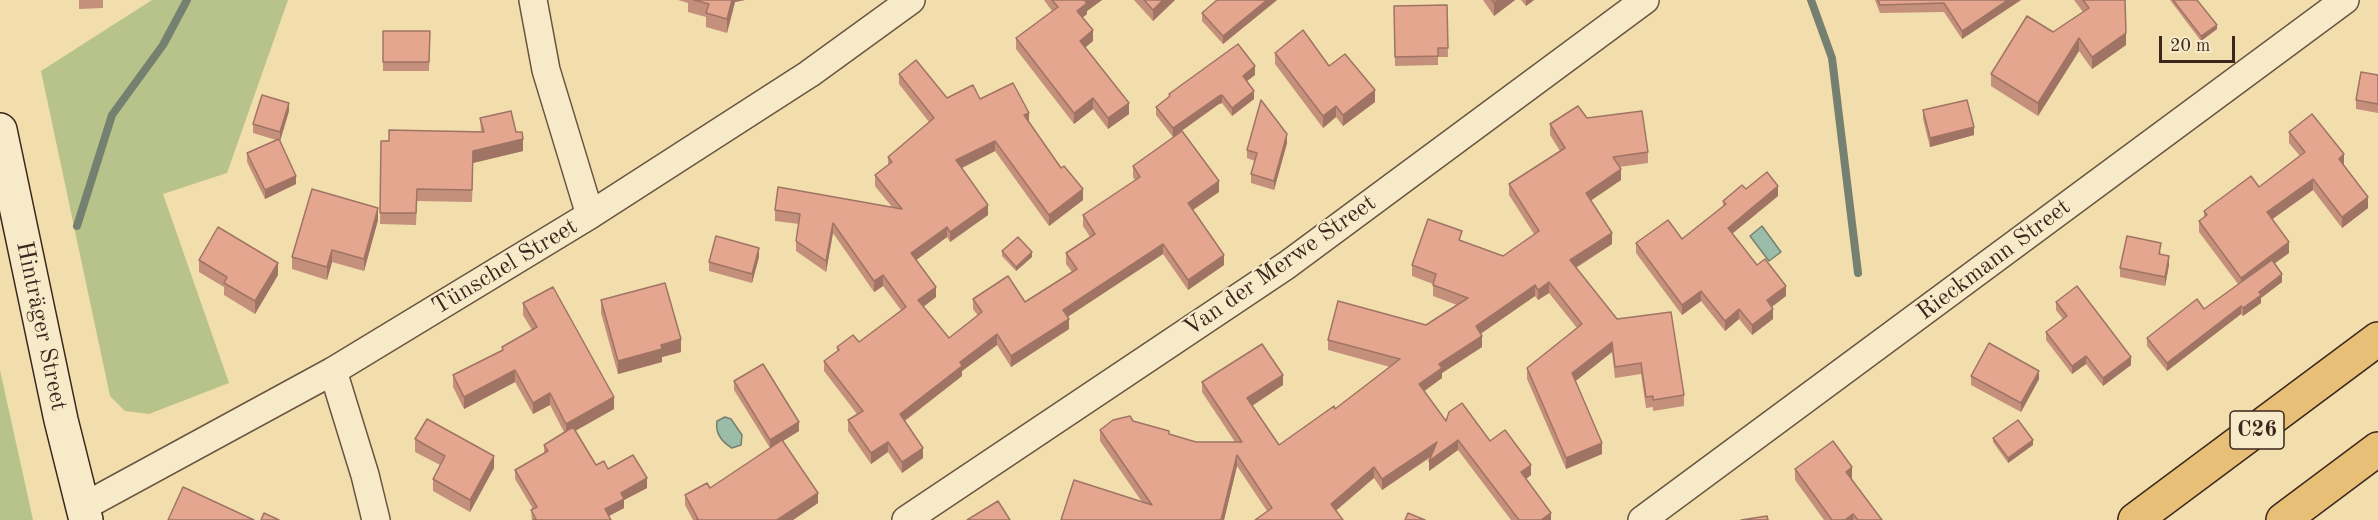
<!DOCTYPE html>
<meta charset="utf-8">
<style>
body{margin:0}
#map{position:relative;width:2378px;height:520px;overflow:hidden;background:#f1deac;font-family:"Old Standard TT",serif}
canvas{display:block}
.scale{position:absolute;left:2159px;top:36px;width:76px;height:27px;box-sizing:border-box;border:3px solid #3d261d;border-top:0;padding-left:8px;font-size:18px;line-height:21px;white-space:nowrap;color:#3d261d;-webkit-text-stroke:4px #f6eac9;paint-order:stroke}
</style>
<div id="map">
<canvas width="2378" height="520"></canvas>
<div class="scale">20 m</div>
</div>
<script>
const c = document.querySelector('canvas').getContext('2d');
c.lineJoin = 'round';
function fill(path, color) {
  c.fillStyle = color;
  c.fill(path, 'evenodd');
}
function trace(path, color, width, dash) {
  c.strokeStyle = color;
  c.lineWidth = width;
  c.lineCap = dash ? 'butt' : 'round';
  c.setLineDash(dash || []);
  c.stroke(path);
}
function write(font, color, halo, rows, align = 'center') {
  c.font = font + ' "Old Standard TT",serif';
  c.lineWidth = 4.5;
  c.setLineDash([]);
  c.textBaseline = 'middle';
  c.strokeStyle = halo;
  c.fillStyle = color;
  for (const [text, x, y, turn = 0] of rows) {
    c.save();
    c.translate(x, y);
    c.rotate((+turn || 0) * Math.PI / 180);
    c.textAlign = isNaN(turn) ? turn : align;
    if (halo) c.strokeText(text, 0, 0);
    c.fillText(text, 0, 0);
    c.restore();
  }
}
const green = new Path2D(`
 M152 0H288L227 173 163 194 229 383 149 414 125 411 110 396 41 71Z
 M0 370 33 520H0Z`);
const water = new Path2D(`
 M1762 226 1781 252 1769 261 1750 236Z
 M725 417 731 419 742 435 741 445 732 448C722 442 715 433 717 421Z`);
const stream = new Path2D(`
 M1811 0 1832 58 1858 273
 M77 226 112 115 163 45 187 0`);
const street = new Path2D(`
 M533 0 546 70 590 215
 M333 371 365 475 376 520
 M83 507 333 371 590 215 809 74 911 0
 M906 520 1287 265 1645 0
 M1642 520 2345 0`);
const secondary = new Path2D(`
 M0 130 61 420 86 520`);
const primary = new Path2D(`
 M2135 520 2378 339
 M2283 520 2378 449`);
const wall = new Path2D(`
 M79 0H103V8L79 9Z
 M678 0H745L735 2 727 33 706 27V17L688 12V3Z
 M1044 0H1102L1087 11V14L1082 18 1093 41 1085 47 1129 114 1108 129 1093 109 1074 124 1016 49V38L1052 11Z
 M1134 0H1175L1153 21Z
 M1277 0 1223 44 1202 21V13Z
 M1483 0H1515L1494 16Z
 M1521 0H1534L1526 6Z
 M1875 0H2021L1962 39 1944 12 1880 13Z
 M2074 0H2125L2126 45 2092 69 2079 51 2038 116 1991 86V74L2083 12Z
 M2170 0H2197L2217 29 2201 41Z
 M1447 5 1448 57H1438V65L1395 66 1394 6Z
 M383 31H430L429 71H383Z
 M1275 53 1329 66 1375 102 1343 126 1336 117 1323 128 1275 64Z
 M899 74 947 98 980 99 1029 122 1083 200 1049 226 995 151 961 168 988 215 950 242 947 237 916 260 936 297 923 307 949 338 978 316 973 309V299L1025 302 1072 272 1066 264V253L1090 237 1083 226V215L1135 180 1133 177V166L1219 192 1193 210 1224 265 1188 290 1163 254 1067 317 1069 329 1011 367 997 345 962 371V376L905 421 923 458 902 473 888 452 871 464 848 431V420L857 414 824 371V361L837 351V347L859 342 901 310 883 286 874 292 833 233 826 272 796 251V241L799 224 775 221V210L892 207 875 186V175L888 165V157L929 122 899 84Z
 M1255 75 1247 81 1254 99 1232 116 1222 103 1219 104 1173 137 1156 115V107L1169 97V94Z
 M2378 75V113L2356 109V100Z
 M1923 110 1974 135 1930 147 1923 119Z
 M289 111 280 141 296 184 265 199 247 162V153L276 140 253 133V124Z
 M480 118 516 132 523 151 473 163 472 202 417 201 416 225 380 224 381 141 481 132Z
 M1587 118 1648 152V163L1619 167 1621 180 1590 200 1612 244 1576 268 1617 319 1684 395V406L1653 411V407L1646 408 1641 374 1615 378 1612 352 1575 381 1602 454 1566 469 1527 379V368L1577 328 1549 293 1538 300 1535 296 1480 334 1482 347 1442 373V378L1424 391 1446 421 1490 441 1531 475 1526 479 1551 520H1511L1458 450 1429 471 1431 457 1382 490 1374 478 1267 511 1237 466 1224 520H1061L1142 502 1100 441V430L1133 421 1169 435 1196 442H1235L1202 392V382L1283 385 1252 406 1279 445 1335 409 1390 367 1328 350V340L1426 325 1457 305 1433 296V284L1412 276V265L1462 241 1503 256 1534 234 1509 195V184L1560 151 1550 135V124Z
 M2289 132 2344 165 2368 208 2342 228 2313 190 2272 219 2289 253 2275 263 2282 282 2261 298V303L2243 316 2241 314 2167 371 2147 346V338L2204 309 2238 284 2199 232V221L2204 218V211L2259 187 2300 156 2289 143Z
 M1287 143 1274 190 1251 183V174L1255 161 1247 158V150Z
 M1746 189 1778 196 1732 234 1757 265 1786 296 1772 307 1773 319 1752 335 1739 319 1725 331 1701 301 1682 315 1636 253V243L1682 239 1723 207V201Z
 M378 220 364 271 332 262 327 280 292 269V257Z
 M1002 251 1032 257 1016 271 1002 256Z
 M2161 252 2160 254 2169 265 2165 286 2120 277V268Z
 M759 257 752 283 709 271V262Z
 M199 260 278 275 255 314 224 295V287L199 272Z
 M601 300 681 352 662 357V362L618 374 601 313Z
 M2056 302 2131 365 2103 386 2086 364 2072 374 2046 340V332L2063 319 2056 310Z
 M523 303 614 409 575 431 596 465 608 469 647 488 624 500V508L609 516 611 520H532L531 510 533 509 515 479V470L544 454V445L564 432 550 405 533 414 515 382 464 409 453 387V375L502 351V347L532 330 523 315Z
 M1971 376 2039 379 2021 412 1971 385Z
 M734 381 799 431 783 441 818 503 793 520H693L685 505V495L710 488 770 448 734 390Z
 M1993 438 2033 445 2008 463 1993 442Z
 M415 439 494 468 470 512 433 491V479L440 465 415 452Z
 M1795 469 1852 478V479L1882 520H1824L1795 480Z`);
const shadedWall = new Path2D(`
 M732 0H745L735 2 727 33V19Z
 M1087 0H1102L1087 11V14L1077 22V11Z
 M1163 0H1175L1153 21V10Z
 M1267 0H1277L1223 44V36Z
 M1499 0H1515L1494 16V3Z
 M1526 0H1534L1526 6Z
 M2008 0H2021L1962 39V31Z
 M2217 25V29L2201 41V36Z
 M1093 30V41L1080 52V41Z
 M2126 33V45L2092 69V57Z
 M2079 38V51L2038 116V103Z
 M1255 66V75L1243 84V76Z
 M1375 90V102L1343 126V115Z
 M1254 91V99L1232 116V108Z
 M1222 95V103L1219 104 1173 137V128L1219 96Z
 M1093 98V109L1074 124V113Z
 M289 103V111L280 141V132Z
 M1129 103V114L1108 129V118Z
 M1336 106V117L1323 128V116Z
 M1029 113V124L1024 115Z
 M1974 127V135L1930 147V138Z
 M1287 134V143L1274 190V181Z
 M523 139V151L473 163 472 202 473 151Z
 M995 141V151L956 171V160Z
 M2344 154V165L2339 170V159Z
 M1621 169V180L1586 204V193Z
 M296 176V184L265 199V190Z
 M2313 179V190L2267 223V212Z
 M1219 181V192L1188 213V203Z
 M1778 186V196L1728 237V228Z
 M1083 189V200L1049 226V215Z
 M2368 197V208L2342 228V217Z
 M988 205V215L950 242V232Z
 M378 208V220L364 271V259Z
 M833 223V233L826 272V261Z
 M947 227V237L911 264V253Z
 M1612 233V244L1570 271V260Z
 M2289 242V253L2241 288V278Z
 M1163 244V254L1063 320V310Z
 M759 248V257L752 283V274Z
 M332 250V262L327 280V267Z
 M1032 252V257L1016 271V267Z
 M1224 255V265L1188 290V280Z
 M2169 256V265L2165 286V277Z
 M278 263V275L255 314V301Z
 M2282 274V282L2261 298V303L2243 316V308L2259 292Z
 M883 275V286L874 292V281Z
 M1549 282V293L1538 300V290Z
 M1535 285V296L1476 337V326Z
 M1786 286V296L1767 310V300Z
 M936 287V297L918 311V300Z
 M1701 291V301L1682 315V305Z
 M2241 306V314L2167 371V363Z
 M1739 309V319L1725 331V321Z
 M1773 309V319L1752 335V325Z
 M1069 319V329L1011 367V356Z
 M997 334V345L962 371V376L900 424V414L960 362Z
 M1482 336V347L1442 373V378L1419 395V384L1439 364Z
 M681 339V352L662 357V362L618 374V361L661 345Z
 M1612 342V352L1572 384V373Z
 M2086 356V364L2072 374V366Z
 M2131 357V365L2103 386V378Z
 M515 370V382L464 409V397Z
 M2039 371V379L2021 412V403Z
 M1283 375V385L1247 409V398Z
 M550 393V405L533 414V403Z
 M614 397V409L566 436V424Z
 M799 422V431L770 449V440Z
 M1458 440V450L1429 471V461Z
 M2033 440V445L2008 463V458Z
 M888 442V452L871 464V453Z
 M1437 442V452L1382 490V479Z
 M1602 443V454L1566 469V458Z
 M923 448V458L902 473V462Z
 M1237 455V466L1224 520H1221Z
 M494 456V468L470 512V500Z
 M1531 465V475L1521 483V472Z
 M1374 467V478L1331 515V504Z
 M1852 467V478L1846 483V472Z
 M647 478V488L624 500V508L605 518V509L621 493Z
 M818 493V503L793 520H777Z
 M1551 513V520H1541Z
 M1853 514V520H1845Z`);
const building = new Path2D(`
 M694 0H732L727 19 706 13 709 4Z
 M1052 0H1087L1085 1 1087 3 1077 11 1093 30 1080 41 1129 103 1108 118 1093 98 1074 113 1016 38 1058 7Z
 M1144 0H1163L1153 10Z
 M1217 0H1267L1223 36 1202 13Z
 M1492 0H1499L1494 3Z
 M1878 0H2008L1962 31 1944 3 1880 5Z
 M2083 0H2125L2126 33 2092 57 2079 38 2038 103 1991 74 2027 16 2053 32 2089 8Z
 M2173 0H2197L2217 25 2201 36Z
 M1447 5 1448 48H1438V56L1395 57 1394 6Z
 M1303 30 1329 66 1345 54 1375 90 1343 115 1336 106 1323 116 1275 53Z
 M383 31H430L429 62H383Z
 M1238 44 1255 66 1243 76 1254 91 1232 108 1222 95 1219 96 1173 128 1156 107 1170 96 1169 94Z
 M916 60 947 98 973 85 980 99 1013 83 1029 113 1024 115 1061 168 1064 166 1083 189 1049 215 995 141 956 160 988 205 950 232 947 227 911 253 936 287 918 300 949 338 982 312 973 299 1008 276 1025 302 1077 269 1066 253 1095 234 1083 215 1140 177 1133 166 1182 131 1219 181 1188 203 1224 255 1188 280 1163 244 1063 310 1069 319 1011 356 997 334 960 362 962 366 900 414 923 448 902 462 888 442 871 453 848 420 863 411 824 361 839 350 837 347 853 335 859 342 906 307 883 275 874 281 833 223 826 261 796 241 800 214 775 210 778 187 902 209 875 175 892 162 888 157 934 118 899 74Z
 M2361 72 2378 75V104L2356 100Z
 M262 95 289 103 280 132 253 124Z
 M1261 100 1287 134 1274 181 1251 174 1257 153 1247 150Z
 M1967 100 1974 127 1930 138 1923 110Z
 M1578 106 1587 118 1642 111 1648 152 1613 157 1621 169 1586 193 1612 233 1570 260 1617 319 1671 312 1684 395 1653 400V396L1646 397 1641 363 1615 367 1612 342 1572 373 1602 443 1566 458 1527 368 1582 324 1549 282 1538 290 1535 285 1476 326 1482 336 1439 364 1442 368 1419 384 1446 421 1449 412 1462 403 1490 441 1505 430 1531 465 1521 472 1551 513 1541 520H1519L1458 440 1429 461 1437 442 1382 479 1374 467 1331 504 1343 520H1255L1272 508 1237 455 1221 520H1061L1074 480 1152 505 1100 430 1113 420 1130 416 1133 421 1169 431V434L1196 442H1242L1202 382 1262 344 1283 375 1247 398 1279 445 1334 406 1335 409 1400 359 1328 340 1338 301 1426 325 1468 298 1433 285 1436 274 1412 265 1428 219 1462 231 1459 240 1503 256 1539 231 1509 184 1565 148 1550 124Z
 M511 111 516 132H522L523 139 473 151 472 190 417 189 416 213H380L381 141H389V130L484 132 480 118Z
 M2312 114 2344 154 2339 159 2368 197 2342 217 2313 179 2267 212 2289 242 2241 278 2199 221 2207 215 2204 211 2251 176 2259 187 2305 152 2289 132Z
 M279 139 296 176 265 190 247 153Z
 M1767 172 1778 186 1728 228 1757 265 1765 259 1786 286 1767 300 1773 309 1752 325 1739 309 1725 321 1701 291 1682 305 1636 243 1668 220 1682 239 1726 204 1723 201 1742 185 1746 189Z
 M312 189 378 208 364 259 332 250 327 267 292 257Z
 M218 227 278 263 255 301 224 283 227 277 199 260Z
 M716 236 759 248 752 274 709 262Z
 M2127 236 2161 243 2159 254 2169 256 2165 277 2120 268Z
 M1018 237 1032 252 1016 267 1002 251Z
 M2272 260 2282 274 2259 292 2261 295 2243 308 2241 306 2167 363 2147 338 2197 299 2204 309Z
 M665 283 681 339 661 345 662 349 618 361 601 300Z
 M2077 286 2131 357 2103 378 2086 356 2072 366 2046 332 2067 316 2056 302Z
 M553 287 614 397 566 424 550 393 533 403 515 370 464 397 453 375 503 350 502 347 537 327 523 303Z
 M1989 343 2039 371 2021 403 1971 376Z
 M763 364 799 422 770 440 734 381Z
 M427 419 494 456 470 500 433 479 445 456 415 439Z
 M2018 420 2033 440 2008 458 1993 438Z
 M573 427 596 465 604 461 608 469 633 455 647 478 621 493 624 499 605 509 611 520H533L536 519 531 510 537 507 515 470 548 451 544 445Z
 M782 440 818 493 777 520H696L698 519 685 495 707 483 710 488Z
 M1833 441 1852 467 1846 472 1882 520H1858L1853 514 1845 520H1832L1795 469Z
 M183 487 254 520H168Z
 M998 501 1010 520H967Z
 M264 513 279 520H261Z
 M1408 513 1425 520H1405Z
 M1767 516 1768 520H1741Z`);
const shields = [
 [2257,430,54]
];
const shieldNames = [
 ["C26",2257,430]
];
const streetNames = [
 ["Rieckmann Street",1994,260,-37],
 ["Van der Merwe Street",1280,266,-35],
 ["Tünschel Street",505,267,-31],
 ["Hinträger Street",41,326,78]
];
fill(green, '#b8c28b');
fill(water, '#9bbca9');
trace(water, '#758071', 1.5);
trace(stream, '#758071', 8);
trace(street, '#6a5441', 30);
trace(secondary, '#3d261d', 36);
trace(primary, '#3d261d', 36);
trace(street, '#f6eac9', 27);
trace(secondary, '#f6eac9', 33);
trace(primary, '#e8bf76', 33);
fill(wall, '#c48f7b');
fill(shadedWall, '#a07464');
fill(building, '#e4a68f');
trace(building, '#a07464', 1.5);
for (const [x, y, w] of shields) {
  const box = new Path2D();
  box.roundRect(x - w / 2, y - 19, w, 38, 4.5);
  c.fillStyle = '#f6eac9';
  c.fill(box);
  trace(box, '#3d261d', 1.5);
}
write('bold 22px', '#3d261d', null, shieldNames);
write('24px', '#3d261d', '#f6eac9', streetNames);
</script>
